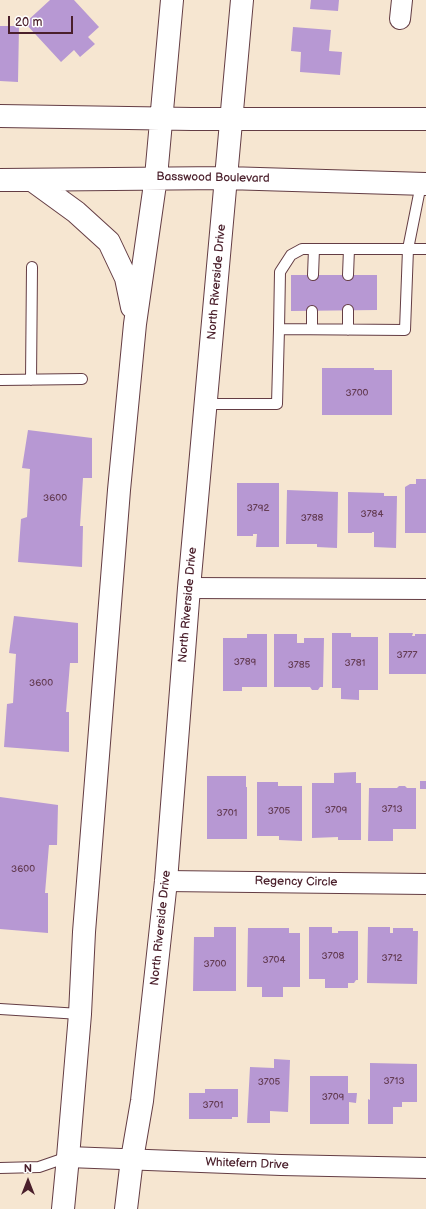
<!DOCTYPE html>
<style>
body{margin:0}
#map{position:relative;width:426px;height:1209px;overflow:hidden;background:#f6e6d1;font-family:"Balsamiq Sans",sans-serif}
canvas{display:block}
.north{position:absolute;left:8px;top:1161px;width:40px;height:40px;-webkit-text-stroke:3px #fff;paint-order:stroke;rotate:0deg;font-size:11px;font-weight:700;line-height:16px;text-align:center;color:#4a1f2b}
.north::after{content:'';display:block;margin:auto;width:14px;height:18px;background:#4a1f2b;clip-path:polygon(50% 0,100% 100%,50% 72%,0 100%)}
.scale{position:absolute;left:8px;top:16px;width:65px;height:18px;box-sizing:border-box;border:2px solid #4a1f2b;border-top:0;padding-left:5px;font-size:12px;line-height:14px;white-space:nowrap;color:#4a1f2b;-webkit-text-stroke:3px #fff;paint-order:stroke}
</style>
<div id="map">
<canvas width="426" height="1209"></canvas>
<div class="north">N</div>
<div class="scale">20 m</div>
</div>
<script>
const c = document.querySelector('canvas').getContext('2d');
c.lineJoin = 'round';
function fill(path, color) {
  c.fillStyle = color;
  c.fill(path, 'evenodd');
}
function trace(path, color, width, dash) {
  c.strokeStyle = color;
  c.lineWidth = width;
  c.lineCap = dash ? 'butt' : 'round';
  c.setLineDash(dash || []);
  c.stroke(path);
}
function write(font, color, halo, rows, align = 'center') {
  c.font = font + ' "Balsamiq Sans",sans-serif';
  c.lineWidth = 4;
  c.setLineDash([]);
  c.textBaseline = 'middle';
  c.strokeStyle = halo;
  c.fillStyle = color;
  for (const [text, x, y, turn = 0] of rows) {
    c.save();
    c.translate(x, y);
    c.rotate((+turn || 0) * Math.PI / 180);
    c.textAlign = isNaN(turn) ? turn : align;
    if (halo) c.strokeText(text, 0, 0);
    c.fillText(text, 0, 0);
    c.restore();
  }
}
const building = new Path2D(`
 M50 0H74L99 27 88 37 95 44 80 57 74 50 61 62 25 23Z
 M311 0H339L338 11 310 9Z
 M0 26H19L18 82 0 81Z
 M293 27 331 30 329 51 342 52 340 75 300 72 301 52 291 51Z
 M291 275H377V310L291 311Z
 M322 368H374V370H392V415H322Z
 M28 430 92 438V478H83L80 526H83L82 567 18 562 21 519 27 517 30 469 22 468Z
 M416 479H426V533H405V487L410 484H416Z
 M237 483H279V547H256L257 534H253V536H237Z
 M287 490 338 492 337 548 317 547V544H286Z
 M348 492 384 493V496H397L396 548 374 547V532H372V533H348Z
 M14 616 78 623V663H70L66 712H69V752L4 747 7 704 13 703 16 654 9 653Z
 M332 633H351V637H378V690H359V700L341 699V688H332Z
 M389 633H413L412 636H415V634H426V674H389Z
 M247 634H267V687H242V691H223V638H247Z
 M274 634H297V643H304V638H324L323 687H320L318 690H312L310 687H274Z
 M356 772V783H361V840H338V837L312 838V783H334V773Z
 M207 776H246V787H247V839H207Z
 M420 781H426V789H420Z
 M257 782H278V786H302V841L279 840V836H257Z
 M399 786H405L407 788H416V829H393V841H368L369 788H397Z
 M0 797 58 805 57 845H49L45 893H48V933L0 929Z
 M214 927H236V991H193L194 937H214Z
 M309 927H332V933H338V931H358V980H356L354 983H348V988H325V979H309Z
 M368 927H390V933H393V928H413V931H418L417 984 367 983Z
 M248 928H289V933H300V987H283V997H262V987H247Z
 M274 1059 290 1060 288 1112 270 1111V1123H247L250 1067 274 1068Z
 M370 1063 417 1064V1102H402V1107H393V1124H368V1099L370 1100Z
 M310 1076H348V1093H357L356 1103 349 1102V1124H310Z
 M205 1089H238V1117H232V1119H189V1093H205Z`);
const lane = new Path2D(`
 M313 275 314 249
 M348 275 349 249
 M279 329 280 272 291 255 302 249H426
 M312 329V311
 M348 330V310
 M0 380 82 379
 M31 380 32 267
 M206 404H277L279 329 405 330 408 249 421 184
 M0 1009 80 1014
 M0 1168 39 1167 68 1157`);
const street = new Path2D(`
 M400 19 402 0
 M189 588 426 589
 M166 881 426 884
 M68 1157 281 1165 426 1168`);
const secondary = new Path2D(`
 M0 116 192 119H426
 M0 180 226 178 426 184
 M32 180 76 212 109 242 126 278 132 307
 M63 1209 68 1157 80 1014 84 932 119 490 135 324 156 177 172 0
 M126 1209 132 1159 142 1101 166 881 189 588 242 0`);
const numberNames = [
 ["3700",357,393],
 ["3600",55,498],
 ["3792",258,508],
 ["3784",372,514],
 ["3788",312,518],
 ["3777",407,655],
 ["3789",245,662],
 ["3781",355,663],
 ["3785",299,665],
 ["3600",41,683],
 ["3713",392,809],
 ["3709",336,810],
 ["3705",279,811],
 ["3701",227,813],
 ["3600",23,869],
 ["3708",333,956],
 ["3712",392,958],
 ["3704",274,960],
 ["3700",215,964],
 ["3713",394,1081],
 ["3705",269,1082],
 ["3709",333,1097],
 ["3701",213,1105]
];
const streetNames = [
 ["Basswood Boulevard",213,178,1],
 ["North Riverside Drive",217,282,-85],
 ["North Riverside Drive",188,605,-85],
 ["Regency Circle",296,882,1],
 ["North Riverside Drive",161,928,-84],
 ["Whitefern Drive",247,1164,2]
];
fill(building, '#b798d3');
trace(lane, '#643d44', 12);
trace(street, '#643d44', 22);
trace(secondary, '#643d44', 24);
trace(lane, '#fff', 10);
trace(street, '#fff', 20);
trace(secondary, '#fff', 22);
write('10px', '#653d55', null, numberNames);
write('12px', '#4a1f2b', '#fff', streetNames);
</script>
